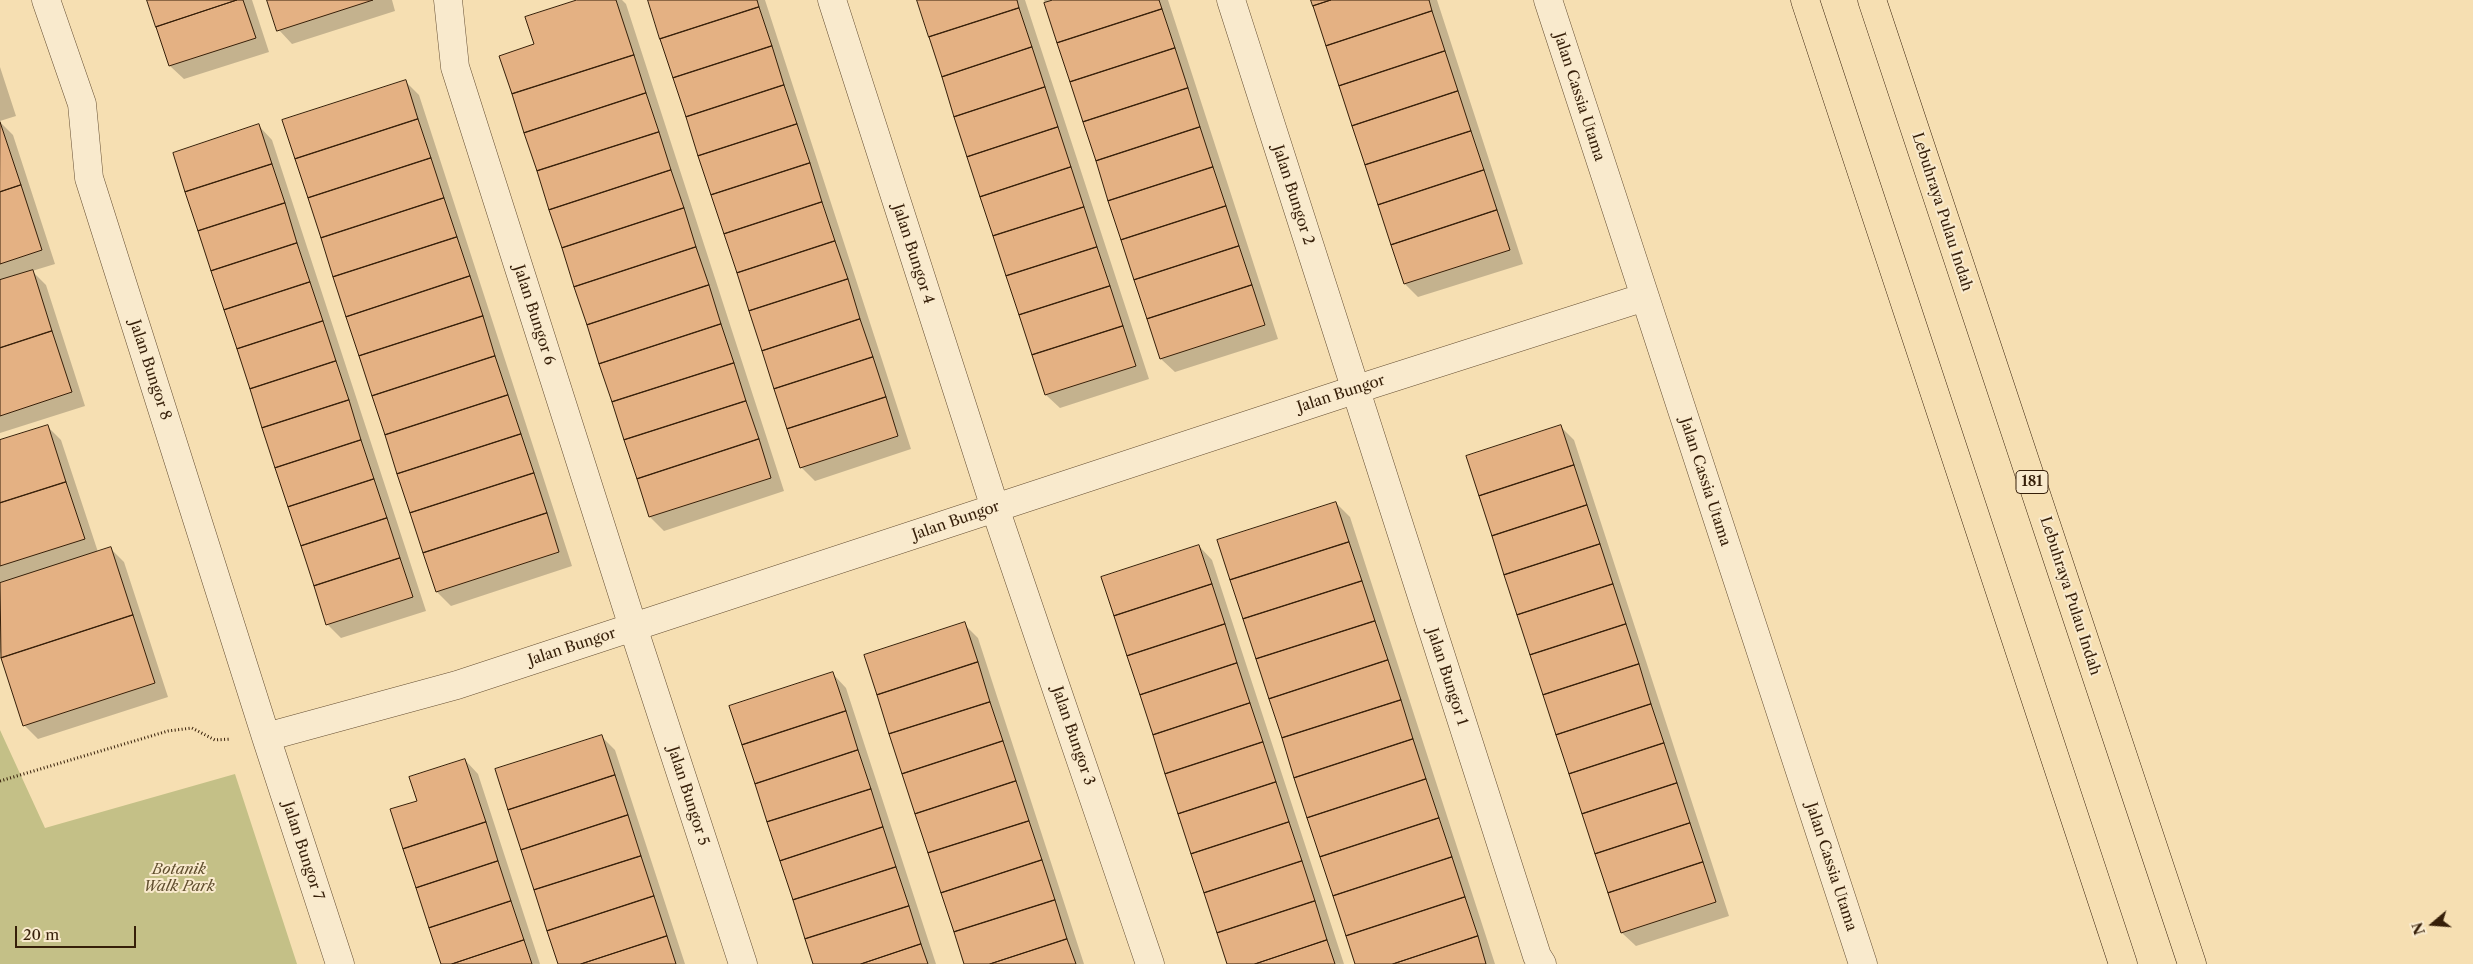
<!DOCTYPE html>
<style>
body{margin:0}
#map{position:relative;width:2473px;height:964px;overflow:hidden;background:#f6dfb2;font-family:"Libre Caslon Text",serif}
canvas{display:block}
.north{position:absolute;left:2408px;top:899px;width:50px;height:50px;-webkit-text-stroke:4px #f9eacd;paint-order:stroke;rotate:252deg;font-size:14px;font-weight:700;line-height:20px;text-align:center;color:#361f09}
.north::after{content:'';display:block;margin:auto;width:18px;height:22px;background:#361f09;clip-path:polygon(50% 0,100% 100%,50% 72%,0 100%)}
.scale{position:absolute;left:15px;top:926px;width:121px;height:22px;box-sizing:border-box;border:2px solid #361f09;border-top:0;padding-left:6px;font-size:15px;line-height:18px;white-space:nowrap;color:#361f09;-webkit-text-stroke:4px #f9eacd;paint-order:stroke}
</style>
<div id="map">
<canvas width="2473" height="964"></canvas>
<div class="north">N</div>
<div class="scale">20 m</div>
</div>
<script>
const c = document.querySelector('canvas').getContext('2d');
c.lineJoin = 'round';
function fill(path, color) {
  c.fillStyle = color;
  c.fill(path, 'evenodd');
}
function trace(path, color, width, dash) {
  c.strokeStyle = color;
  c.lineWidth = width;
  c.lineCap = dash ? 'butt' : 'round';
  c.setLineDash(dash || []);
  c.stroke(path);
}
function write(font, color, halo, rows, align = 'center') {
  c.font = font + ' "Libre Caslon Text",serif';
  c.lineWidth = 4;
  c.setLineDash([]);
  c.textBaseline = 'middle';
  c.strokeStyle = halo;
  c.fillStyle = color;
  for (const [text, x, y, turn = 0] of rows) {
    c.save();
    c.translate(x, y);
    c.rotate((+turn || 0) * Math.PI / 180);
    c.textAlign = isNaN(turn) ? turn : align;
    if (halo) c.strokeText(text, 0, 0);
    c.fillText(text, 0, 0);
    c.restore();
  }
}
const green = new Path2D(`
 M0 730 45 828 235 774 297 964H0Z`);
const shadow = new Path2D(`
 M149 0H252L269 52 184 79 170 66Z
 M269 0H392L395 11 292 44 279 30Z
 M581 0H622L626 4 784 491 664 531 650 517 501 57 536 45Z
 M653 0H765L911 449 815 481 801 467Z
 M918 0H1025L1149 379 1060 408 1046 395Z
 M1044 0H1168L1278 339 1175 372 1161 359Z
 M1312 0H1437L1523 264 1418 297 1405 284Z
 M0 67 16 116 0 121Z
 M405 81 419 95 572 566 451 606 437 592 284 121Z
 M0 122 13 135 55 264 32 271 46 285 85 406 0 433Z
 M259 126 272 140 426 611 341 638 327 624Z
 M47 426 61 440 98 552 110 548 124 562 168 697 38 739 24 725 0 651V442Z
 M1561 427 1574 440 1729 916 1636 946 1622 933Z
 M1336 503 1350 517 1495 964H1356Z
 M1199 546 1212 560 1344 964H1228Z
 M964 624 978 638 1084 964H965Z
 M833 674 846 688 936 964H815Z
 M601 736 615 750 685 964H559Z
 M465 760 478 774 540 964H442L418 801Z`);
const building = new Path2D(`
 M147 0H237L156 27Z
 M237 0H243L256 38 169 66 156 27Z
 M267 0H373L277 31Z
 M577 0H616L634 55 512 94 499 56 534 44 525 17Z
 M648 0H757L759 7 660 39Z
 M917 0H1017L1019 8 929 37Z
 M1053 0H1159L1162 9 1057 43 1044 3Z
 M1311 0H1331L1313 6Z
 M1331 0H1429L1432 11 1326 46 1313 6Z
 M759 7 772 46 673 78 660 39Z
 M1019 8 1032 47 942 77 929 37Z
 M1162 9 1175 48 1070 82 1057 43Z
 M1432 11 1445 51 1339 86 1326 46Z
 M772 46 784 85 686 117 673 78Z
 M1032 47 1045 87 954 117 942 77Z
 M1175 48 1188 88 1083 122 1070 82Z
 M1445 51 1458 91 1352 126 1339 86Z
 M634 55 646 93 524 133 512 94Z
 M406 80 418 119 295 159 282 120Z
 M784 85 797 124 698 156 686 117Z
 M1045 87 1058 127 967 157 954 117Z
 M1188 88 1200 127 1096 161 1083 122Z
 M1458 91 1471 131 1365 165 1352 126Z
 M646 93 659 132 537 171 524 133Z
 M418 119 431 158 308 198 295 159Z
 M0 122 21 185 0 192Z
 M259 124 272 164 185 192 173 153Z
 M797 124 810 163 711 195 698 156Z
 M1058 127 1071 167 980 197 967 157Z
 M1200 127 1213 167 1108 201 1096 161Z
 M1471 131 1484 170 1378 205 1365 165Z
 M659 132 671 170 549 210 537 171Z
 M431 158 444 198 321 238 308 198Z
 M810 163 822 202 724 234 711 195Z
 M272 164 285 203 198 231 185 192Z
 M1071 167 1084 207 993 236 980 197Z
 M1213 167 1226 206 1121 240 1108 201Z
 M671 170 684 208 562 248 549 210Z
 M1484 170 1497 210 1391 245 1378 205Z
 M21 185 42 250 0 264V192Z
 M444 198 457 237 333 277 321 238Z
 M822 202 835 241 737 273 724 234Z
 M285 203 297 243 211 271 198 231Z
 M1226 206 1239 246 1134 280 1121 240Z
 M1084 207 1097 247 1006 276 993 236Z
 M684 208 696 247 574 287 562 248Z
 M1497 210 1510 250 1404 284 1391 245Z
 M457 237 470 276 346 317 333 277Z
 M835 241 848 279 749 311 737 273Z
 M297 243 310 282 224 310 211 271Z
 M1239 246 1252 285 1147 319 1134 280Z
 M696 247 709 285 587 325 574 287Z
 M1097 247 1110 286 1019 315 1006 276Z
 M33 270 52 331 0 348V280Z
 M470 276 483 316 359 356 346 317Z
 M848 279 860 319 762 351 749 311Z
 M310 282 323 321 237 349 224 310Z
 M709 285 721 324 599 364 587 325Z
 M1252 285 1265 325 1160 359 1147 319Z
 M1110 286 1123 326 1032 355 1019 315Z
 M483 316 495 356 372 396 359 356Z
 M860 319 873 357 774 389 762 351Z
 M323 321 336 361 250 389 237 349Z
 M721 324 734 363 612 402 599 364Z
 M1123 326 1136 366 1045 395 1032 355Z
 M52 331 72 392 0 416V348Z
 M495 356 508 395 385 435 372 396Z
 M873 357 886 397 787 429 774 389Z
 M336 361 349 400 262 428 250 389Z
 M734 363 746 401 624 440 612 402Z
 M508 395 521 434 397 474 385 435Z
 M886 397 898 436 800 468 787 429Z
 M349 400 361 440 275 468 262 428Z
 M746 401 759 439 637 479 624 440Z
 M48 425 66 482 0 503V440Z
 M1561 425 1574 465 1479 496 1466 456Z
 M521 434 534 473 410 513 397 474Z
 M759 439 771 478 649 517 637 479Z
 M361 440 374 479 288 507 275 468Z
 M1574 465 1587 505 1492 536 1479 496Z
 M534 473 547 513 423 553 410 513Z
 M374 479 387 518 301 546 288 507Z
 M66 482 85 539 0 566V503Z
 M1336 502 1349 542 1230 580 1217 540Z
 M1587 505 1600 544 1504 575 1492 536Z
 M547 513 559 552 436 592 423 553Z
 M387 518 400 558 314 586 301 546Z
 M1349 542 1362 581 1243 619 1230 580Z
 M1600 544 1613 584 1517 615 1504 575Z
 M1199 545 1212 584 1114 616 1101 577Z
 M111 547 133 615 1 658 0 583Z
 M400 558 413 597 326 625 314 586Z
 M1362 581 1375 621 1256 659 1243 619Z
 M1212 584 1225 624 1127 656 1114 616Z
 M1613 584 1626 624 1530 655 1517 615Z
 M133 615 155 683 23 726 1 658Z
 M1375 621 1388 660 1269 699 1256 659Z
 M965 622 978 662 877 695 864 655Z
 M1225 624 1237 663 1140 695 1127 656Z
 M1626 624 1639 664 1543 695 1530 655Z
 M1388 660 1401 700 1282 738 1269 699Z
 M978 662 990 702 889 734 877 695Z
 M1237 663 1250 703 1153 735 1140 695Z
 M1639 664 1651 704 1556 735 1543 695Z
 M833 672 846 711 742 745 729 706Z
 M1401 700 1413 739 1294 778 1282 738Z
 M990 702 1003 741 902 774 889 734Z
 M1250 703 1263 742 1165 774 1153 735Z
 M1651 704 1664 743 1569 774 1556 735Z
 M846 711 858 750 755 784 742 745Z
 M602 735 615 775 508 810 495 769Z
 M1413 739 1426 779 1307 818 1294 778Z
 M1003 741 1016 781 915 814 902 774Z
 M1263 742 1276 782 1178 814 1165 774Z
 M1664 743 1677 783 1582 814 1569 774Z
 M858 750 871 789 767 822 755 784Z
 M465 759 486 822 403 849 390 809 417 801 409 777Z
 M615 775 628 815 521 850 508 810Z
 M1426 779 1439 818 1320 857 1307 818Z
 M1016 781 1029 821 928 853 915 814Z
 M1276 782 1289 822 1191 854 1178 814Z
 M1677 783 1690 823 1595 854 1582 814Z
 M871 789 883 827 780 861 767 822Z
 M628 815 641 856 534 890 521 850Z
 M1439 818 1452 857 1333 896 1320 857Z
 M1029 821 1042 860 941 893 928 853Z
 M486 822 498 861 416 888 403 849Z
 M1289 822 1302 861 1204 893 1191 854Z
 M1690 823 1703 862 1608 893 1595 854Z
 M883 827 896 867 793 900 780 861Z
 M641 856 654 896 547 931 534 890Z
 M1452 857 1465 897 1346 936 1333 896Z
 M1042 860 1055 900 954 932 941 893Z
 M498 861 511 901 429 928 416 888Z
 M1302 861 1315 901 1217 933 1204 893Z
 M1703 862 1716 902 1621 933 1608 893Z
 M896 867 909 906 805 939 793 900Z
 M654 896 667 936 581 964H558L547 931Z
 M1465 897 1478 936 1393 964H1355L1346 936Z
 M1055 900 1067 939 990 964H964L954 932Z
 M511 901 524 940 452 964H441L429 928Z
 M1315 901 1327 940 1255 964H1227L1217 933Z
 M909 906 921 944 861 964H813L805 939Z
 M667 936 676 964H581Z
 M1478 936 1486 964H1393Z
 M1067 939 1076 964H990Z
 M524 940 532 964H452Z
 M1327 940 1335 964H1255Z
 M921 944 928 964H861Z`);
const path = new Path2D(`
 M0 781 168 731 192 728 215 740 231 739`);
const minor = new Path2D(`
 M46 0 82 104 89 178 266 737 340 964
 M448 0 455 67 633 627 743 964
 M832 0 995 508 1150 964
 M1231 0 1537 956 1542 964
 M1548 0 1863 964
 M266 737 457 685 1354 390 1645 297`);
const major = new Path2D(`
 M1805 0 2123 964
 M1872 0 2192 964`);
const shields = [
 [2032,482,32]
];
const shieldNames = [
 ["181",2032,482]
];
const streetNames = [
 ["Jalan Cassia Utama",1579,97,72],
 ["Jalan Bungor 2",1293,195,72],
 ["Lebuhraya Pulau Indah",1942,212,72],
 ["Jalan Bungor 4",913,254,72],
 ["Jalan Bungor 6",534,315,72],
 ["Jalan Bungor 8",150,370,72],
 ["Jalan Bungor",1341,394,-18],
 ["Jalan Cassia Utama",1705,482,72],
 ["Jalan Bungor",956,521,-19],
 ["Lebuhraya Pulau Indah",2070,596,72],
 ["Jalan Bungor",572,647,-18],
 ["Jalan Bungor 1",1447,677,72],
 ["Jalan Bungor 3",1073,736,71],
 ["Jalan Bungor 5",688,796,72],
 ["Jalan Bungor 7",303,851,72],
 ["Jalan Cassia Utama",1831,867,72]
];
const parkNames = [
 ["Botanik",179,870],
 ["Walk Park",179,887]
];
fill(green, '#c4c087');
fill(shadow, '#0003');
fill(building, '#e4b183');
trace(building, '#361f09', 1);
trace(minor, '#664f33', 29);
trace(major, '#361f09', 29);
trace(path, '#361f09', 3, [1, 2.5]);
trace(minor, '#f9eacd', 28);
trace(major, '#f6dfb2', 28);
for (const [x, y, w] of shields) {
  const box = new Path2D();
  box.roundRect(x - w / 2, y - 11.5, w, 23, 4);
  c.fillStyle = '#f9eacd';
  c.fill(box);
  trace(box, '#361f09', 1);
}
write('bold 14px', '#361f09', null, shieldNames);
write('15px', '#361f09', '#f9eacd', streetNames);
write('italic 15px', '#614f2f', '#f9eacd', parkNames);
</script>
